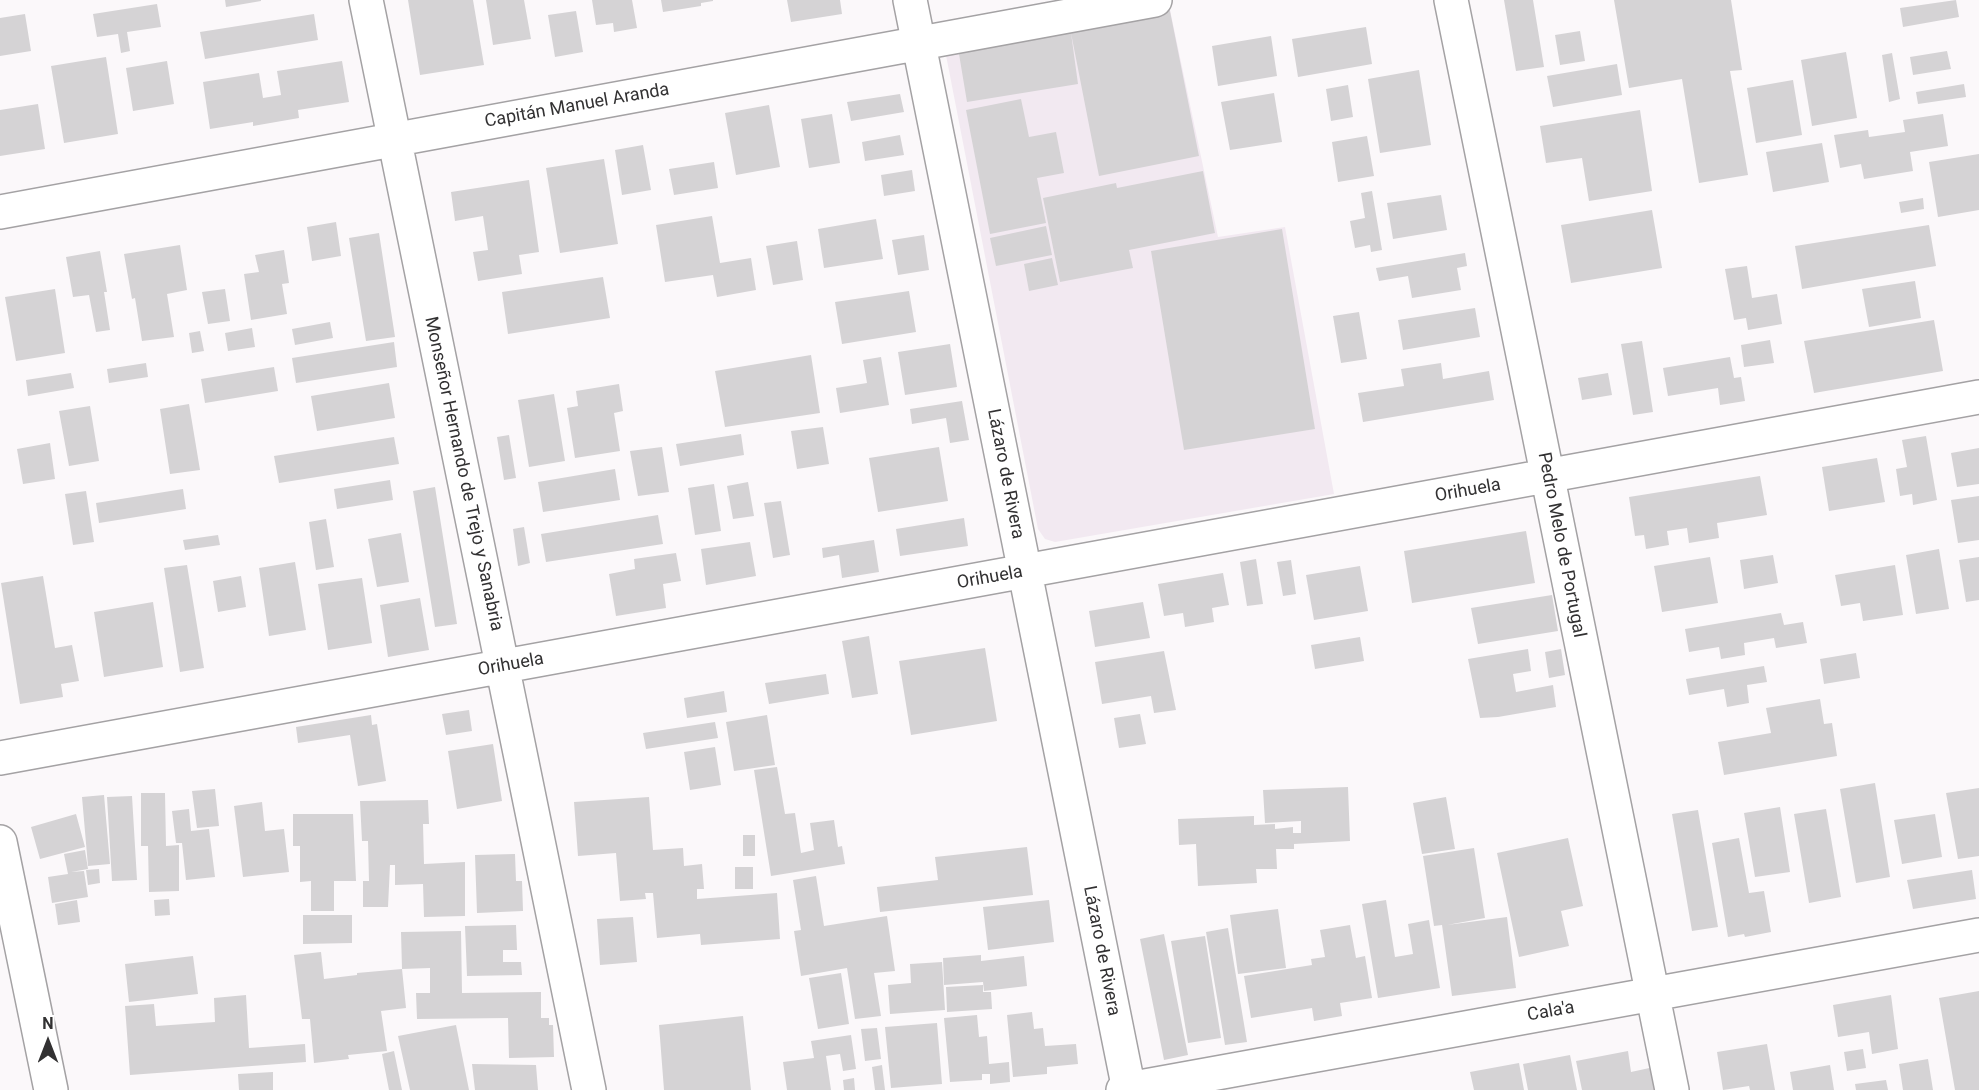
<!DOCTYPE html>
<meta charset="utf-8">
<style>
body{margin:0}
#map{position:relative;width:1979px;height:1090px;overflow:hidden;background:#fbf8fa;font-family:Roboto,sans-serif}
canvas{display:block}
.north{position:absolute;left:18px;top:1012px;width:60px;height:60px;-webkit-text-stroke:4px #fff;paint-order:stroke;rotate:0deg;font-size:16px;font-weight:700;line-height:24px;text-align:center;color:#323132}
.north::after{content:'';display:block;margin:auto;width:21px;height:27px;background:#323132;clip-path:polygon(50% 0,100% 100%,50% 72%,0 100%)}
</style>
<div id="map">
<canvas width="1979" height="1090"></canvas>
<div class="north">N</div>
</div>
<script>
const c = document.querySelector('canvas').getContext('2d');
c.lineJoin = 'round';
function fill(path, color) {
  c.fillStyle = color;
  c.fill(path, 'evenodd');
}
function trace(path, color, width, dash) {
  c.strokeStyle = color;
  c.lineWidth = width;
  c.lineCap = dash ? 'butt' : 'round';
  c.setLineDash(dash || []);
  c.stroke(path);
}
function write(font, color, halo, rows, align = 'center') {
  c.font = font + ' Roboto,sans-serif';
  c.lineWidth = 6;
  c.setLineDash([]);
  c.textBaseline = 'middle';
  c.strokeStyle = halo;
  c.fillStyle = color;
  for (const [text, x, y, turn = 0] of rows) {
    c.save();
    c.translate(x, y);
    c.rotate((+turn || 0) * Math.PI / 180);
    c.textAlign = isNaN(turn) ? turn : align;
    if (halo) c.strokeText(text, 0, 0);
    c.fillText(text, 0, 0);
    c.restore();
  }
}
const built = new Path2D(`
 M1170 10 1218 237 1285 227 1334 494 1055 542 1045 539 1038 529 945 50Z`);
const building = new Path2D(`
 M225 0H261V1L226 7Z
 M408 0H473L484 65 420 75Z
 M486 0H524L531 39 493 45Z
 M592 0H632L637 28 614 32 613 23 596 25Z
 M661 0H713V1L701 3V6L663 12Z
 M787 0H840L842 14 791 22Z
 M1504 0H1533L1544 67 1516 71Z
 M1614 0H1731L1742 70 1730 71 1748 175 1699 183 1682 79 1629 88Z
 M1956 0 1959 17 1903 27 1900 8Z
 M157 4 161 27 127 32 130 51 121 53 118 34 97 37 93 14Z
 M576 11 583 52 555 57 548 15Z
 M1170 11 1199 156 1099 176 1071 33 1078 84 967 102 958 48Z
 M25 14 31 51 0 56V18Z
 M314 14 318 40 205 59 200 32Z
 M1366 27 1372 64 1298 77 1292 39Z
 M1580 31 1585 61 1560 65 1555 35Z
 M1271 36 1277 76 1218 86 1212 46Z
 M1947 51 1951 69 1913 75 1910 57Z
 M1846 52 1857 118 1812 126 1801 60Z
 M1892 53 1900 99 1889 102 1882 55Z
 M106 57 118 134 64 143 51 66Z
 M167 61 174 104 133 111 126 68Z
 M342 61 349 102 298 110 299 118 253 126V122L210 129 203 82 259 73 263 98 281 95 277 71Z
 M1617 64 1622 95 1553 107 1547 76Z
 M1419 70 1431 145 1380 153 1368 79Z
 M1793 80 1802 135 1756 143 1747 88Z
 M1964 84 1966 97 1918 104 1916 92Z
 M1348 85 1353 117 1331 121 1326 89Z
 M1274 93 1282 142 1230 150 1221 102Z
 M900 94 904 112 851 121 847 102Z
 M1021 99 1029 137 1056 132 1064 173 1037 178 1046 223 990 234 966 110Z
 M38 104 45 149 0 156V110Z
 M769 105 780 167 736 175 725 113Z
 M1640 110 1652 191 1589 201 1582 158 1546 163 1540 126Z
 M832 114 840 163 809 168 801 119Z
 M1943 114 1948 146 1910 152 1913 171 1864 179 1861 164 1840 168 1834 135 1868 130 1869 137 1905 132 1903 120Z
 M900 135 904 155 865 161 862 142Z
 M1367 136 1374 176 1338 182 1332 142Z
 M1822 143 1829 182 1773 192 1766 152Z
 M643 145 651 190 622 195 615 150Z
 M1979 154V210L1938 217 1929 162Z
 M604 159 618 244 560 253 546 168Z
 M714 162 718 188 674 195 669 169Z
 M912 170 915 191 884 196 881 175Z
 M1203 171 1215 233 1129 250 1133 268 1060 282 1043 198 1116 183 1117 188Z
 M529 180 539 252 519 255 522 274 478 281 473 252 488 250 483 216 455 221 451 192Z
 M1372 191 1382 250 1371 252 1370 245 1355 248 1350 221 1365 218 1361 193Z
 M1441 195 1447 230 1393 239 1387 203Z
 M1923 198 1924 209 1901 213 1899 202Z
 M1652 210 1662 268 1571 283 1561 225Z
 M712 216 720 263 751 258 756 290 717 297 713 275 665 282 656 225Z
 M876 219 883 259 824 268 818 229Z
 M336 222 341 256 312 261 307 227Z
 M1929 225 1936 266 1802 289 1795 246Z
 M1046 226 1052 255 996 266 990 238Z
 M1282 229 1315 429 1184 450 1151 251Z
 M379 233 395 337 366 341 349 238Z
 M924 235 929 270 898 275 892 240Z
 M797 241 803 280 773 285 766 246Z
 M180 245 187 290 167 294 174 337 142 341 135 298 132 299 124 254Z
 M284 250 289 283 282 284 287 314 251 320 244 274 259 272 255 255Z
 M100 251 107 292H104L110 330 96 332 89 295 73 297 66 257Z
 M1465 253 1467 266 1457 268 1461 290 1412 298 1408 276 1379 281 1376 268Z
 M1052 258 1058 285 1029 291 1024 264Z
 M1747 266 1752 298 1777 294 1782 324 1748 330 1746 318 1734 320 1725 269Z
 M603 277 610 318 508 334 502 292Z
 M1915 281 1921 318 1869 327 1862 289Z
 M55 289 65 353 16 361 5 297Z
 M225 289 230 321 208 324 202 292Z
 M909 291 916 332 842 344 835 302Z
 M1475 308 1480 337 1403 350 1398 320Z
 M1359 312 1367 359 1341 363 1333 316Z
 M1934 320 1943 371 1814 393 1804 341Z
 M330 322 333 338 295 345 292 329Z
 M252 328 255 347 228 351 225 333Z
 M200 331 204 351 192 353 189 333Z
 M1770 340 1774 363 1744 367 1741 345Z
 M1642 341 1653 412 1633 415 1621 344Z
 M394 342 397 367 296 383 292 358Z
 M950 344 957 387 905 395 898 352Z
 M811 355 820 413 725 427 715 371Z
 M881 357 889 405 840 413 836 388 867 383 863 360Z
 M1730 357 1734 378 1741 377 1745 401 1720 405 1718 388 1668 396 1663 368Z
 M146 363 148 377 109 383 107 369Z
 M1441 363 1443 379 1489 371 1494 400 1363 422 1358 393 1404 386 1401 369Z
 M274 367 278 391 205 403 201 379Z
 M71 373 74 388 28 396 26 380Z
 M1608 373 1612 395 1582 400 1578 378Z
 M389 383 395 418 317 431 311 396Z
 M619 384 623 411 614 413 620 451 575 458 567 408 578 406 576 391Z
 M554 394 565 461 529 467 518 400Z
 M962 401 969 440 950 443 946 418 912 424 910 409Z
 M189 404 200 470 170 474 160 409Z
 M90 406 99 461 69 466 59 411Z
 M823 427 829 464 797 469 791 431Z
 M741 434 744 455 680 466 676 444Z
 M509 435 516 478 504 480 497 437Z
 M1926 436 1937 500 1913 505 1912 494 1900 496 1896 469 1907 467 1902 440Z
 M394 437 399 464 279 483 274 456Z
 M50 443 55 479 23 484 17 449Z
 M662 447 669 492 638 496 630 451Z
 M939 447 948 501 878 512 869 458Z
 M1979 448V484L1957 487 1951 453Z
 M1877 458 1885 502 1829 511 1822 467Z
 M615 469 620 500 543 512 538 482Z
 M1760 476 1767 515 1717 523 1719 538 1689 543 1687 528 1667 531 1669 545 1646 549 1644 535 1635 536 1629 497Z
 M390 480 393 500 337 509 334 489Z
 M748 482 754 516 733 519 727 486Z
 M714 484 721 531 695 535 688 488Z
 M435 487 457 624 435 627 413 491Z
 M183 489 186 509 99 523 96 503Z
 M86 491 94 542 73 545 65 494Z
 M1979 496V540L1958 543 1951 500Z
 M781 501 790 555 773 558 764 503Z
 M658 515 663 544 546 562 541 534Z
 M964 518 968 546 900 556 896 529Z
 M326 519 334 567 316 570 309 522Z
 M524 527 530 563 518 566 513 529Z
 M1526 531 1535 583 1412 603 1404 551Z
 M401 533 409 582 377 587 368 539Z
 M218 535 220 545 185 550 183 540Z
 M874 540 879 572 842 578 839 555 823 558 822 548Z
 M750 542 756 576 706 585 701 549Z
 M1939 549 1949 609 1916 614 1906 555Z
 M676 553 681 581 663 584 666 608 616 616 609 574 635 569 634 559Z
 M1773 555 1778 583 1744 589 1740 560Z
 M1710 557 1718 603 1662 612 1654 566Z
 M1979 557V600L1966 602 1959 560Z
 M1256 559 1263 604 1247 606 1240 562Z
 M1291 560 1296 594 1283 596 1277 562Z
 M295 562 306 630 269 636 259 568Z
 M187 565 204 668 180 672 164 568Z
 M1895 565 1903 615 1863 621 1860 603 1841 606 1835 575Z
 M1360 566 1368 611 1314 620 1306 575Z
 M1223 573 1229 605 1212 608 1214 622 1185 627 1183 613 1164 616 1158 584Z
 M43 576 55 648 72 645 79 681 61 684 63 697 20 704 1 583Z
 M241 576 246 607 218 612 213 581Z
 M362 578 372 643 328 650 318 584Z
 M1552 595 1558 631 1478 644 1471 608Z
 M420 598 429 650 388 657 380 605Z
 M153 602 163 667 104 677 94 612Z
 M1143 602 1150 638 1095 647 1089 611Z
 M1781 613 1784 625 1803 622 1807 643 1776 648 1774 638 1744 643 1745 655 1721 659 1719 647 1689 652 1685 629Z
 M869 636 878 694 852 698 842 641Z
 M1360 637 1364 661 1315 669 1311 645Z
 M985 648 997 721 911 735 899 661Z
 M1528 649 1531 671 1513 674 1516 692 1553 685 1556 707 1498 717 1480 718 1468 659Z
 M1561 649 1565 675 1549 678 1545 652Z
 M1164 651 1176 710 1154 713 1151 696 1102 704 1095 662Z
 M1856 653 1860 678 1824 684 1820 659Z
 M1764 666 1767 682 1747 685 1749 703 1727 707 1724 689 1689 695 1686 679Z
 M826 674 829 694 769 704 765 683Z
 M724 691 727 712 687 718 684 698Z
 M1820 699 1824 724 1832 723 1837 756 1724 775 1718 742 1771 733 1766 708Z
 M469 710 472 731 446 735 442 714Z
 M1140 714 1146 744 1119 748 1114 718Z
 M371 715 372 725 377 724 386 781 358 786 350 735 298 743 296 727Z
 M767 715 775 765 734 771 726 722Z
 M715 722 718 738 646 749 643 733Z
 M493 744 502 801 457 809 448 751Z
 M715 747 721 785 690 790 684 752Z
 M777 767 785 814 795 813 801 853 814 850 810 823 834 820 838 847 842 846 845 864 771 876 754 770Z
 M1875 783 1890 877 1856 883 1840 789Z
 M1348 787 1350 841 1294 844V849H1276L1277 869H1256L1257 883 1198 886 1196 844 1179 845 1178 819 1254 816V825L1275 824V829L1293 827V833H1301V821L1265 823 1263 790Z
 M1979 788V856L1958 859 1946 793Z
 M215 789 219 826 197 828 192 791Z
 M141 793H165L166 846 179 845V891L149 892 148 846H141Z
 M104 795 110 864 88 866 82 797Z
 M132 796 137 880 112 881 107 797Z
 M649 797 653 850 683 848 684 866 702 864 704 889H697V899L777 893 780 939 701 945 700 934 657 938 653 893H645L646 899 620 901 616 853 578 856 574 802Z
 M1446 797 1455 849 1422 854 1413 803Z
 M428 800 429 824H423L424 864 465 862V916L424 917 423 884 395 885V865H390L388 907H363V881H369L368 841H362L360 801Z
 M262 802 265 831 284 829 289 872 243 877 234 806Z
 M1780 807 1790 872 1755 877 1744 813Z
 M189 809 191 831 209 829 215 877 186 880 182 843H176L172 811Z
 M1826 809 1841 897 1809 903 1794 814Z
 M1698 810 1718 927 1692 931 1672 814Z
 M76 814 85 847 40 859 31 827Z
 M293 814H353L356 881H334V911H311V881L300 882V846H293Z
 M1935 814 1942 857 1902 864 1894 820Z
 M743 835H755V856H743Z
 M1568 838 1583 906 1561 911 1569 946 1519 957 1497 853Z
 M1739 838 1749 893 1764 891 1771 932 1745 937 1744 934 1728 937 1712 843Z
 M1027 847 1033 895 880 912 877 887 938 880 935 857Z
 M1474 848 1485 918 1447 925 1507 917 1516 988 1452 996 1442 925 1434 926 1423 856Z
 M85 850 88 869 71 872 84 871 88 897 52 903 48 877 68 874 64 854Z
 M515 854 516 881H522L523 911 477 913 475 855Z
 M735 867H753V889H735Z
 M99 869 100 883 88 885 86 870Z
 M1972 870 1976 899 1913 909 1907 880Z
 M816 876 824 926 887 916 895 971 874 973 881 1016 855 1019 847 968 801 976 794 931 801 930 793 880Z
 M169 899 170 915 155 916 154 900Z
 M77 900 80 922 58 925 55 904Z
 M1049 900 1054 942 988 950 983 907Z
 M1386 900 1395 957 1413 954 1408 924 1429 920 1440 988 1378 998 1362 904Z
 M1278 909 1286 968 1238 974 1230 915Z
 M303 915H352V943L303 944Z
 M633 917 637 962 600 965 597 919Z
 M516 925 517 950H503V962H521L522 975 467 976 465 926Z
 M1350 925 1356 958 1365 956 1372 998 1340 1003 1342 1016 1314 1021 1312 1008 1251 1018 1244 976 1312 965 1311 959 1325 957 1320 930Z
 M1228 928 1247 1042 1225 1045 1206 932Z
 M461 931 462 993 541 992V1018H549V1025H553L554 1057 509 1058 508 1018 417 1019 416 993H430V968L402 969 406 1008 381 1011 387 1051 348 1055 349 1059 314 1063 310 1019H302L294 955 321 952 324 979 357 975V973L402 969 401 932Z
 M1164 934 1188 1055 1164 1060 1140 939Z
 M1205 936 1221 1038 1188 1043 1171 941Z
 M981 955V961L1024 956 1027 986 984 991 983 982 944 985 943 958Z
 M193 956 198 994 129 1002 125 964Z
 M942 962 945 1010 890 1014 888 985 911 983 910 964Z
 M841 973 849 1024 818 1029 809 978Z
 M983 985V992H991L992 1009 947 1012 946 987Z
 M1979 991V1090H1955L1939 998Z
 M246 995 249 1048 305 1044 306 1062 130 1075 125 1006 154 1004 156 1026 215 1022 214 998Z
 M1891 995 1898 1049 1872 1054 1869 1032 1838 1037 1833 1005Z
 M1032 1012 1034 1029 1043 1028 1045 1046 1076 1044 1078 1064 1047 1067V1074L1013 1077 1007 1015Z
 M977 1015 979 1037 987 1036 989 1064 1009 1062 1010 1082 990 1084V1074H982V1080L950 1082 944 1018Z
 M743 1016 751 1090H664L659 1025Z
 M937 1023 942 1084 891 1088 885 1027Z
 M456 1025 469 1090H410L398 1036Z
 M877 1028 881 1059 865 1061 861 1029Z
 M851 1035 856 1069 843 1071 840 1054 826 1056 831 1090H787L783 1062 814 1058 811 1041Z
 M1767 1044 1775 1090H1750L1749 1086 1723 1090 1717 1052Z
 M1863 1049 1866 1068 1847 1071 1844 1052Z
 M394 1051 402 1090H389L382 1054Z
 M1628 1051 1631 1072 1654 1067 1659 1090H1582L1576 1061Z
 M1570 1055 1577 1090H1528L1523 1064Z
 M1928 1059 1933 1090H1903L1899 1064Z
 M1519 1063 1524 1090H1474L1470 1072Z
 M472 1064 536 1065 538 1090H475Z
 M882 1065 885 1090H875L872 1067Z
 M1830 1065 1834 1090H1793L1790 1072Z
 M273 1072V1090H239L238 1074Z
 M854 1078 855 1090H844L843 1080Z
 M1886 1080 1888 1090H1856L1855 1084Z`);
const street = new Path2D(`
 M366 0 589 1090
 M910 0 1129 1090
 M1451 0 1672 1090
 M0 212 1155 0
 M0 758 1979 397
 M0 842 51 1090
 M1123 1090 1979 935`);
const streetNames = [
 ["Capitán Manuel Aranda",577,106,-10],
 ["Monseñor Hernando de Trejo y Sanabria",463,474,78],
 ["Lázaro de Rivera",1005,474,79],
 ["Orihuela",1468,491,-10],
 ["Pedro Melo de Portugal",1561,545,79],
 ["Orihuela",990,578,-10],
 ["Orihuela",511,665,-10],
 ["Lázaro de Rivera",1101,951,79],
 ["Cala'a",1551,1012,-10]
];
fill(built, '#f2e9f1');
fill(building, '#d5d3d5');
trace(street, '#a4a2a4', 36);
trace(street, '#fff', 33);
write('18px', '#323132', '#fff', streetNames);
</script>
